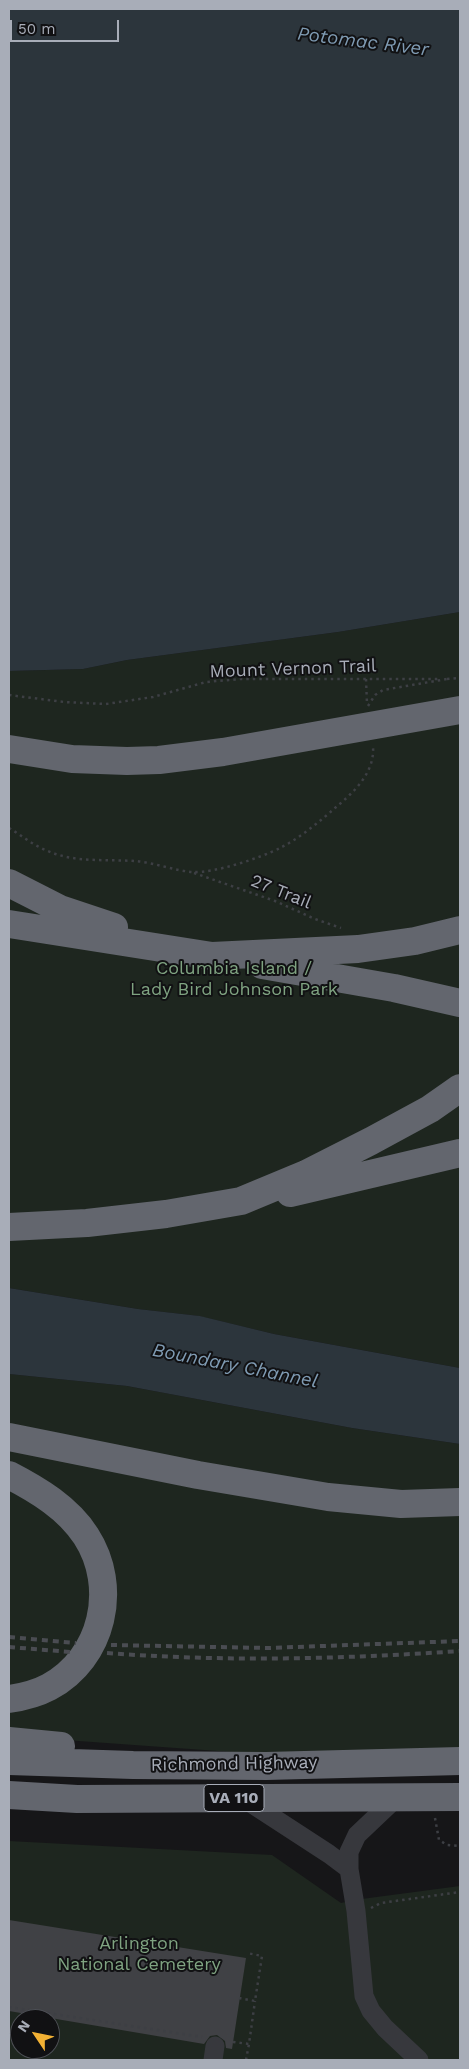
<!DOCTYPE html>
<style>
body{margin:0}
#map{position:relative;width:469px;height:2069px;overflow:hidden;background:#161618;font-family:"Work Sans",sans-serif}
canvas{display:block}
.frame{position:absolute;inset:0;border:10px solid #a8adb8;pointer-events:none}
.north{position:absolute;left:10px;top:2009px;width:50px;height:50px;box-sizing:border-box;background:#111113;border:1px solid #4d4f55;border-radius:50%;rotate:304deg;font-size:14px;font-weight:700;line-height:20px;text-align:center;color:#a8adb8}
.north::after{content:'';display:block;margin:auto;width:18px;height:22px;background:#f2b134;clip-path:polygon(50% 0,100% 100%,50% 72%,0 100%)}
.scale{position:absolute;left:10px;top:20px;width:109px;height:22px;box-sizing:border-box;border:2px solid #a8adb8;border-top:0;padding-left:6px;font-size:15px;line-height:18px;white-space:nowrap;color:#a8adb8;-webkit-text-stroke:4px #111113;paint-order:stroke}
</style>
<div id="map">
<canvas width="469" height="2069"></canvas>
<div class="frame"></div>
<div class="north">N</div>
<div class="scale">50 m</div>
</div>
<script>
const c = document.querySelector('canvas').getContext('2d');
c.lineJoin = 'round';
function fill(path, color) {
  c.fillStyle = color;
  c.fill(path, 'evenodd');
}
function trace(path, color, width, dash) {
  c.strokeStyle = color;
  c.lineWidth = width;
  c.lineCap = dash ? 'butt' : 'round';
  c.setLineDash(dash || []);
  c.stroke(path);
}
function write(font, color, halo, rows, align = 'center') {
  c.font = font + ' "Work Sans",sans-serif';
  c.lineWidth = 4;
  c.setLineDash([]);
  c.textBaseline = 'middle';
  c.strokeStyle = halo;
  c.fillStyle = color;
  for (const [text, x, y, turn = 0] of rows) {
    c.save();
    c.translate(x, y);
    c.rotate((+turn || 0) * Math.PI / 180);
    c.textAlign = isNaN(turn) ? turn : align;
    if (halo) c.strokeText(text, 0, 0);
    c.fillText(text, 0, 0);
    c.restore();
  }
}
const green = new Path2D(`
 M460 612V1368L274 1334 199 1316 138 1309 9 1288V671L83 669 127 660 338 632Z
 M9 1374 127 1386 352 1428 460 1444V1758L371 1762 9 1736Z
 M9 1841 272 1855 341 1903 354 1900 460 1886V2060H9ZM20 2019H50V2049H20Z`);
const water = new Path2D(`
 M9 9H460V612L338 632 127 660 83 669 9 671Z
 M9 1288 138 1309 200 1316 274 1334 460 1368V1444L352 1428 127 1386 9 1374Z`);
const building = new Path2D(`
 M9 1920 246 1958 232 2049 226 2048 225 2041 217 2035 210 2036 204 2044 9 2011Z`);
const path = new Path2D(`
 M366 679 367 704
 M447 679 460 678
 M9 695 64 702 106 704 153 697 206 682 241 679H441
 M368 706 375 695 383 690 447 679
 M9 828C21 835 34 846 48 851 75 863 105 859 134 861 153 862 175 871 193 872 215 873 260 858 280 848 300 838 319 822 335 808 354 792 375 773 373 746
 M194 873 275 901 315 919 341 928
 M435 1818 439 1840 447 1845 460 1846
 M371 1908 381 1903 460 1892
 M239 1998 255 2001 262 1956 247 1953
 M9 2007 202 2037
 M233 2042 249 2044 255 2001
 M246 2060 249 2044`);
const minor = new Path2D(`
 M243 1798 329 1854 349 1869
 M396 1798 357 1835 349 1852V1869L356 1911 364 1996 371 2011 385 2028 419 2060
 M213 2060 215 2046`);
const highway = new Path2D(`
 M9 749 72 759 127 761 159 760 223 752 460 710
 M9 883 60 909 114 927
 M9 924 212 956 358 949 415 941 460 930
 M262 965 394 988 460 1003
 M290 1193 460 1153
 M9 1227 87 1223 166 1214 241 1201 306 1174 371 1141 430 1109 460 1088
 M9 1437 198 1475 328 1497 401 1504 460 1502
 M9 1475C38 1490 68 1508 86 1536 119 1587 103 1658 49 1687 36 1694 23 1697 9 1699
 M9 1741 61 1746
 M9 1761 133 1765 266 1766 460 1761
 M9 1795 77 1799 460 1797`);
const rail = new Path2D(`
 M9 1637 76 1643
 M111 1645 268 1648 460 1641
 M9 1647 71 1652
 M107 1653C225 1662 343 1659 460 1651`);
const shields = [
 [234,1798,60]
];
const shieldNames = [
 ["VA 110",234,1798]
];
const streetNames = [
 ["Mount Vernon Trail",293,669,-2],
 ["27 Trail",281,892,22],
 ["Richmond Highway",234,1764,-1]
];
const parkNames = [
 ["Columbia Island /",234,969],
 ["Lady Bird Johnson Park",234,990],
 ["Arlington",139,1944],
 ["National Cemetery",139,1965]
];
const waterNames = [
 ["Potomac River",363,42,7],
 ["Boundary Channel",235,1366,11]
];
fill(green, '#1e261f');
fill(water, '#2c353c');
fill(building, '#404145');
trace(path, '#3d3f44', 2.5, [2.5, 4]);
trace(minor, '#37383d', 19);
trace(highway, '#63666e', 28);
trace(rail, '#4a4c52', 4, [6, 5]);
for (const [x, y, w] of shields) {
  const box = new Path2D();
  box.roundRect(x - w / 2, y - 13.5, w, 27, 4);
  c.fillStyle = '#111113';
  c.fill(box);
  trace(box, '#a8adb8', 1);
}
write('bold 16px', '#a8adb8', null, shieldNames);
write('18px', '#a8adb8', '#111113', streetNames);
write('18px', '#7fa381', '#111113', parkNames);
write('italic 19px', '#7f9bb3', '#111113', waterNames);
</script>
